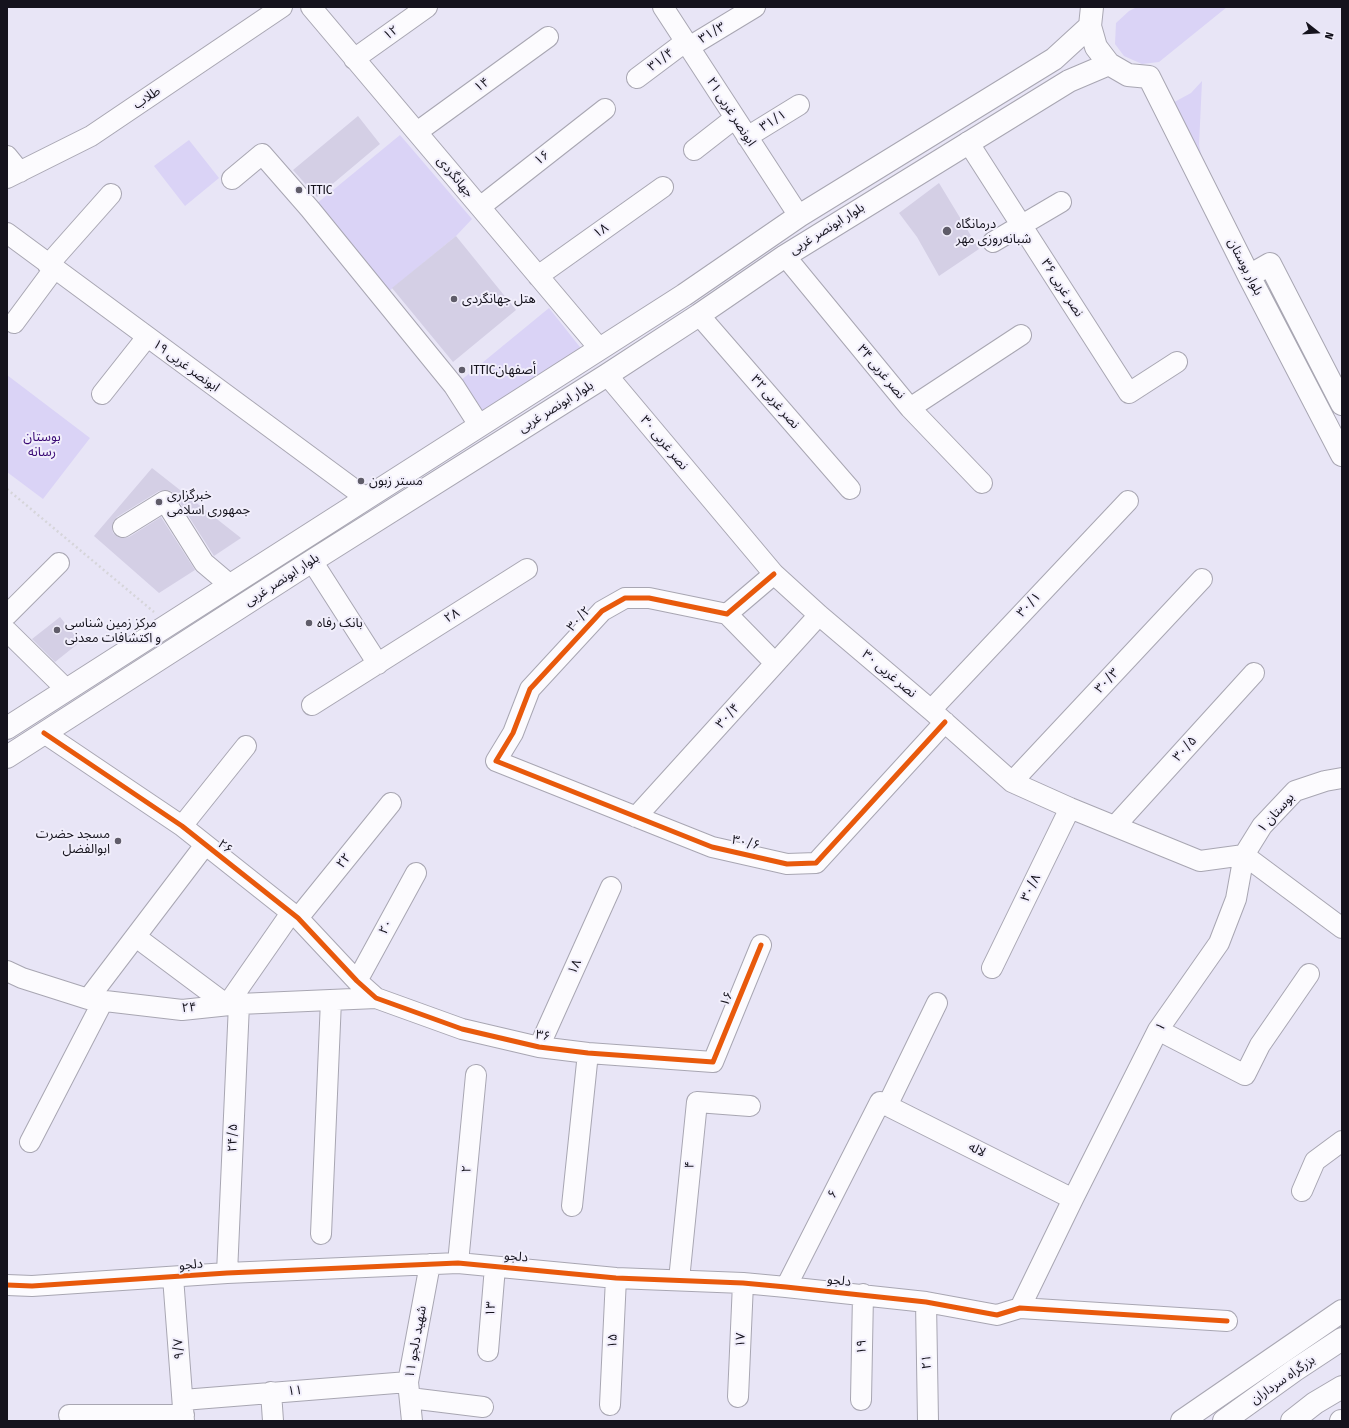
<!DOCTYPE html>
<meta charset="utf-8">
<style>
body{margin:0}
#map{position:relative;width:1349px;height:1428px;overflow:hidden;background:#e8e5f6;font-family:"Fira Sans Condensed",sans-serif}
canvas{display:block}
.frame{position:absolute;inset:0;border:8px solid #15131d;pointer-events:none}
.north{position:absolute;left:1297px;top:12px;width:40px;height:40px;-webkit-text-stroke:3px #f1eefb;paint-order:stroke;rotate:107deg;font-size:11px;font-weight:700;line-height:16px;text-align:center;color:#15131d}
.north::after{content:'';display:block;margin:auto;width:14px;height:18px;background:#15131d;clip-path:polygon(50% 0,100% 100%,50% 72%,0 100%)}
</style>
<div id="map">
<canvas width="1349" height="1428"></canvas>
<div class="frame"></div>
<div class="north">N</div>
</div>
<script>
const c = document.querySelector('canvas').getContext('2d');
c.lineJoin = 'round';
function fill(path, color) {
  c.fillStyle = color;
  c.fill(path, 'evenodd');
}
function trace(path, color, width, dash) {
  c.strokeStyle = color;
  c.lineWidth = width;
  c.lineCap = dash ? 'butt' : 'round';
  c.setLineDash(dash || []);
  c.stroke(path);
}
function write(font, color, halo, rows, align = 'center') {
  c.font = font + ' "Fira Sans Condensed","Noto Sans Arabic",sans-serif';
  c.lineWidth = 4;
  c.setLineDash([]);
  c.textBaseline = 'middle';
  c.strokeStyle = halo;
  c.fillStyle = color;
  for (const [text, x, y, turn = 0] of rows) {
    c.save();
    c.translate(x, y);
    c.rotate((+turn || 0) * Math.PI / 180);
    c.textAlign = isNaN(turn) ? turn : align;
    if (halo) c.strokeText(text, 0, 0);
    c.fillText(text, 0, 0);
    c.restore();
  }
}
const green = new Path2D(`
 M1137 7H1227L1159 62 1142 64 1124 56 1115 44 1116 23 1129 11Z
 M1202 81 1199 145 1205 171 1167 106 1191 93Z
 M400 135 472 219 456 236 382 297 310 209Z
 M189 140 219 178 185 206 154 166Z
 M549 308 587 356 479 425 454 386Z
 M7 375 90 438 43 499 7 472Z`);
const building = new Path2D(`
 M358 116 380 144 317 197 293 170Z
 M939 183 979 249 939 276 917 237 899 213Z
 M456 236 516 310 453 362 392 288Z
 M152 468 241 538 214 556 175 495 171 491 165 490 159 491 117 517 113 522 112 528 113 533 118 537 123 538 129 537 161 517 195 570 159 593 94 536Z
 M60 617 80 642 55 662 32 639Z`);
const path = new Path2D(`
 M7 489 154 612`);
const minor = new Path2D(`
 M311 7 599 348
 M663 7 799 216
 M689 47 755 7
 M354 59 427 7
 M637 78 685 42
 M417 132 548 37
 M747 137 799 105
 M968 142 1129 393 1177 362
 M694 150 735 118
 M7 156 20 172
 M7 178 91 136 282 7
 M232 179 262 154 310 209 454 386 479 425
 M480 207 605 109
 M7 233 366 498
 M993 242 1061 202
 M785 256 910 408 982 483
 M48 265 111 194
 M538 276 663 187
 M699 315 850 489
 M14 323 54 269
 M607 375 774 574 819 615 931 710 1012 782 1070 808 1200 861 1244 855
 M102 394 147 337
 M910 408 1021 335
 M123 527 165 501 204 563 230 585
 M312 561 378 664
 M774 574 727 614 649 598H625L602 611 530 689 513 733 496 761 712 847 787 864 816 863 945 722
 M727 614 775 663
 M7 615 59 563
 M7 631 67 690
 M312 705 527 569
 M931 710 1128 501
 M44 733 182 826 298 918 357 981 376 998 462 1029 539 1047 588 1053 713 1062 761 945
 M1012 782 1202 579
 M636 817 819 615
 M182 826 246 746
 M1115 826 1254 673
 M1244 855 1342 928
 M298 918 391 803
 M136 937 227 1005 291 913
 M992 968 1070 808
 M7 971 22 978 88 999 182 1010 239 1004 376 998
 M357 981 416 873
 M88 999 205 845
 M1158 1030 1245 1075 1260 1045 1309 974
 M539 1047 611 887
 M887 1106 937 1003
 M30 1142 103 1001
 M1302 1191 1315 1161 1342 1141
 M572 1206 588 1053
 M321 1234 331 1000
 M458 1263 476 1075
 M227 1273 239 1004
 M173 1277 184 1421
 M679 1280 697 1102 750 1106
 M7 1285 32 1286 227 1273 458 1263 616 1278 743 1283 786 1287 926 1302 997 1315 1020 1308 1227 1321
 M786 1287 880 1102 1073 1199
 M926 1302 928 1421
 M1020 1308 1073 1199 1158 1030 1219 943 1236 899 1244 855 1262 826 1295 791 1325 781 1342 778
 M488 1351 495 1267
 M271 1392 273 1421
 M738 1397 743 1283
 M410 1398 483 1407
 M183 1400 408 1382
 M861 1400 863 1294
 M610 1405 616 1278
 M69 1415H184
 M412 1421 408 1382 430 1264`);
const major = new Path2D(`
 M1092 7 1090 26 1096 47 1109 64 1128 75 1149 77 1249 276 1342 455
 M1249 276 1270 264 1342 404
 M7 728 684 295 799 216 1054 59 1090 26
 M7 757 312 561 607 375 699 315 785 256 1069 81 1109 64
 M1182 1421 1342 1311
 M1341 1421H1342`);
const highway = new Path2D(`
 M1224 1421 1295 1370 1342 1339
 M1292 1421 1315 1403 1342 1387`);
const cycleway = new Path2D(`
 M774 574 727 614 649 598H625L602 611 530 689 513 733 496 761 712 847 787 864 816 863 945 722
 M44 733 182 826 298 918 357 981 376 998 462 1029 539 1047 588 1053 713 1062 761 945
 M7 1285 32 1286 227 1273 458 1263 616 1278 743 1283 786 1287 926 1302 997 1315 1020 1308 1227 1321`);
const markers = [
 [299,190,4,"#5f5c69"],
 [947,231,5,"#5f5c69"],
 [454,299,4,"#5f5c69"],
 [462,370,4,"#5f5c69"],
 [361,481,4,"#5f5c69"],
 [159,502,4,"#5f5c69"],
 [309,623,4,"#5f5c69"],
 [57,630,4,"#5f5c69"],
 [118,841,4,"#5f5c69"]
];
const streetNames = [
 ["۱۲",391,33,-35],
 ["۳۱/۳",712,33,-31],
 ["۳۱/۴",661,60,-37],
 ["۱۴",482,85,-36],
 ["طلاب",147,98,-34],
 ["ابونصر غربی ۲۱",731,112,57],
 ["۳۱/۱",773,121,-32],
 ["۱۶",542,158,-38],
 ["جهانگردی",455,177,50],
 ["بلوار ابونصر غربی",827,229,-32],
 ["۱۸",601,231,-36],
 ["بلوار بوستان",1245,267,63],
 ["نصر غربی ۳۶",1062,288,57],
 ["ابونصر غربی ۱۹",186,366,36],
 ["نصر غربی ۳۴",881,372,50],
 ["نصر غربی ۳۲",775,402,49],
 ["بلوار ابونصر غربی",556,407,-32],
 ["نصر غربی ۳۰",664,443,50],
 ["بلوار ابونصر غربی",282,580,-33],
 ["۳۰/۱",1029,605,-47],
 ["۲۸",452,616,-32],
 ["۳۰/۲",579,619,-48],
 ["نصر غربی ۳۰",889,674,40],
 ["۳۰/۳",1107,681,-47],
 ["۳۰/۴",728,716,-48],
 ["۳۰/۵",1185,749,-48],
 ["بوستان ۱",1276,813,-48],
 ["۳۰/۶",746,843,13],
 ["۲۶",225,847,38],
 ["۲۲",344,861,-51],
 ["۳۰/۸",1031,888,-64],
 ["۲۰",386,927,-62],
 ["۱۸",575,967,-66],
 ["۱۶",727,999,-68],
 ["۲۴",189,1008,-3],
 ["۱",1161,1027,-58],
 ["۳۶",543,1036,10],
 ["۲۴/۵",233,1138,-88],
 ["لاله",977,1150,27],
 ["۴",690,1165,-84],
 ["۲",467,1169,-85],
 ["۶",833,1194,-63],
 ["دلجو",516,1257,5],
 ["دلجو",191,1265,-5],
 ["دلجو",839,1281,6],
 ["۱۳",491,1309,-85],
 ["۱۷",741,1340,-88],
 ["۱۵",613,1341,-88],
 ["شهید دلجو ۱۱",416,1342,-80],
 ["۱۹",862,1347,-89],
 ["۹/۷",179,1349,-94],
 ["۲۱",927,1362,-91],
 ["بزرگراه سرداران",1283,1380,-35],
 ["۱۱",295,1391,-4]
];
const poiNames = [
 ["ITTIC",307,190],
 ["درمانگاه",956,224],
 ["شبانه‌روزی مهر",956,239],
 ["هتل جهانگردی",462,299],
 ["ITTICأصفهان",470,370],
 ["مستر زبون",369,481],
 ["خبرگزاری",167,495],
 ["جمهوری اسلامی",167,510],
 ["مرکز زمین شناسی",65,623],
 ["و اکتشافات معدنی",65,638],
 ["بانک رفاه",317,623],
 ["مسجد حضرت",110,834,"right"],
 ["ابوالفضل",110,849,"right"]
];
const parkNames = [
 ["بوستان",42,437],
 ["رسانه",42,452]
];
fill(green, '#dad3f6');
fill(building, '#d4cfe5');
trace(minor, '#a8a6b2', 22);
trace(major, '#a8a6b2', 24);
trace(highway, '#a8a6b2', 24);
trace(path, '#d6d5da', 2.5, [2, 3]);
trace(minor, '#fcfbfe', 20);
trace(major, '#fcfbfe', 22);
trace(highway, '#fcfbfe', 22);
trace(cycleway, '#e8590c', 5);
for (const [x, y, r, color] of markers) {
  const dot = new Path2D();
  dot.arc(x, y, r, 0, 2 * Math.PI);
  c.fillStyle = color;
  c.fill(dot);
  trace(dot, '#f1eefb', 1.5);
}
write('13px', '#15131d', '#f1eefb', streetNames);
write('13px', '#15131d', '#f1eefb', poiNames, 'left');
write('13px', '#380874', '#f1eefb', parkNames);
</script>
